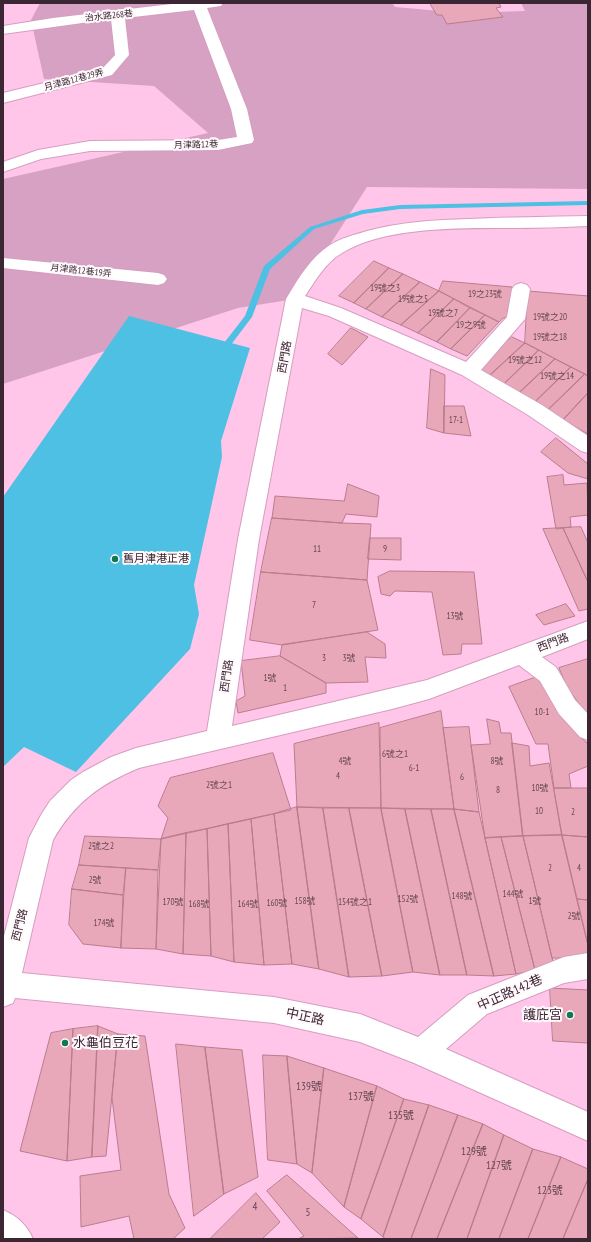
<!DOCTYPE html>
<meta charset="utf-8">
<style>
body{margin:0}
#map{position:relative;width:591px;height:1242px;overflow:hidden;background:#ffc6e9;font-family:"PT Sans Narrow",sans-serif}
canvas{display:block}
.frame{position:absolute;inset:0;border:4px solid #3b2633;pointer-events:none}
</style>
<div id="map">
<canvas width="591" height="1242"></canvas>
<div class="frame"></div>
</div>
<script>
const c = document.querySelector('canvas').getContext('2d');
c.lineJoin = 'round';
function fill(path, color) {
  c.fillStyle = color;
  c.fill(path, 'evenodd');
}
function trace(path, color, width, dash) {
  c.strokeStyle = color;
  c.lineWidth = width;
  c.lineCap = dash ? 'butt' : 'round';
  c.setLineDash(dash || []);
  c.stroke(path);
}
function write(font, color, halo, rows, align = 'center') {
  c.font = font + ' "PT Sans Narrow","Noto Sans TC",sans-serif';
  c.lineWidth = 4;
  c.setLineDash([]);
  c.textBaseline = 'middle';
  c.strokeStyle = halo;
  c.fillStyle = color;
  for (const [text, x, y, turn = 0] of rows) {
    c.save();
    c.translate(x, y);
    c.rotate((+turn || 0) * Math.PI / 180);
    c.textAlign = isNaN(turn) ? turn : align;
    if (halo) c.strokeText(text, 0, 0);
    c.fillText(text, 0, 0);
    c.restore();
  }
}
const green = new Path2D(`
 M40 3H392L395 7 463 13 525 11 521 3H588V189L367 187 295 299 238 308 3 384V179L208 133 154 86 44 79 31 20Z`);
const water = new Path2D(`
 M129 316 250 348 221 441 222 457 194 585 199 614 190 649 76 772 24 747 3 767V497Z`);
const stream = new Path2D(`
 M588 201V205L400 209 363 214 314 229 270 269 252 317 224 354 221 355 217 352 245 316 264 266 310 227 362 210 400 205Z`);
const building = new Path2D(`
 M430 3H499L501 7 496 8 503 17 447 24 442 15H437Z
 M374 261 389 268 354 303 339 296Z
 M389 268 403 274 366 309 354 303Z
 M403 274 420 282 382 317 366 309Z
 M443 281 512 287 511 308 507 310 509 317 503 318 499 322 439 291Z
 M420 282 439 291 401 325 382 317Z
 M439 291 454 299 418 333 401 325Z
 M528 291 588 296V376L525 343Z
 M454 299 470 308 437 342 418 333Z
 M470 308 485 315 451 349 437 342Z
 M485 315 499 322 467 356 451 349Z
 M351 328 368 337 342 365 328 354Z
 M512 337 525 343 486 379 473 372Z
 M525 343 539 350 501 387 486 379Z
 M539 350 555 359 517 395 501 387Z
 M555 359 571 367 533 404 517 395Z
 M571 367 585 374 547 411 533 404Z
 M431 369 445 375 444 433 427 428Z
 M585 374 588 376V393L563 420 547 411Z
 M588 393V434L563 420Z
 M444 406H464L471 436 444 433Z
 M556 438 588 464V479L568 473 541 452Z
 M563 475 564 485 587 483 588 515 570 517 571 527 556 529 547 477Z
 M348 484 379 496 377 517 346 514 342 523 272 518 275 496 344 501Z
 M272 518 342 523 371 524 367 580 261 572Z
 M581 527 588 543V582L563 528Z
 M563 528 588 582V609L579 611 543 529Z
 M370 538H401V560L368 559Z
 M390 571 474 572 482 644H462L461 654 443 655 432 592 395 591 390 596 381 594 378 577Z
 M261 572 367 580 378 630 282 645 250 640Z
 M566 604 575 616 544 625 536 615Z
 M367 632 385 644 386 658 365 657 368 682 326 683 280 656 282 645Z
 M280 656 326 683V693L238 713 236 701 245 696 241 661Z
 M588 659V717L566 685 559 668Z
 M537 677 580 737 588 744V766L569 774 571 788H554L548 744H536L509 687Z
 M441 711 454 809 381 808 380 728Z
 M487 719 499 722 501 733H511L523 836 485 838 471 745 490 744Z
 M379 723 381 808 297 807 294 744Z
 M469 727 471 745 479 812 454 809 443 728Z
 M512 743 529 746 530 766 549 763 562 835 523 836Z
 M273 753 291 810 161 839 168 818 158 806 170 778Z
 M554 788H588V837L562 835Z
 M297 807 319 969 292 964 274 814Z
 M297 807 323 808 349 977 319 969Z
 M323 808H349L382 976 349 977Z
 M349 808H381L413 972 382 976Z
 M381 808 405 809 440 975 413 972Z
 M405 809H431L467 975H440Z
 M431 809H454L494 976 467 975Z
 M454 809 479 812 516 974 494 976Z
 M274 814 292 964 264 965 251 819Z
 M251 819 264 965 234 962 228 824Z
 M228 824 234 962 211 956 207 829Z
 M207 829 211 956 183 954 186 833Z
 M186 833 183 954 156 949 161 839Z
 M562 835 588 945V958H552L523 836Z
 M562 835 588 837V900L577 899Z
 M85 836 161 839 158 870 79 865Z
 M523 836 554 966 535 970 501 837Z
 M501 837 535 970 516 974 485 838Z
 M79 865 126 868 123 895 72 889Z
 M126 868 158 870 156 949 121 948Z
 M72 889 123 895 121 948 83 944 69 925Z
 M577 899 588 900V945Z
 M550 988 588 990V1043L553 1041Z
 M98 1026 92 1157 67 1161 73 1029Z
 M98 1026 118 1034 106 1156 92 1157Z
 M73 1029 67 1161 20 1151 51 1033Z
 M118 1034 145 1036 169 1194 185 1228 173 1239H134L129 1216 81 1227 80 1176 121 1170 112 1098Z
 M176 1044 205 1047 224 1194 194 1216Z
 M205 1047 242 1050 258 1177 224 1194Z
 M263 1055 287 1056 297 1164 268 1160Z
 M287 1056 324 1068 312 1173 297 1164Z
 M324 1068 377 1086 344 1207 312 1173Z
 M377 1086 404 1099 361 1219 344 1207Z
 M404 1099 429 1105 383 1237 361 1219Z
 M429 1105 458 1115 411 1239H386L383 1237Z
 M458 1115 483 1124 437 1239H411Z
 M483 1124 504 1135 467 1239H437Z
 M504 1135 533 1149 499 1239H467Z
 M533 1149 561 1157 528 1239H499Z
 M561 1157 588 1169V1179L563 1239H528Z
 M287 1175 358 1238 298 1239 304 1236 267 1191Z
 M588 1179V1239H563Z
 M256 1193 280 1222 262 1239H210Z`);
const minor = new Path2D(`
 M180 3H223L221 6 207 8 247 109 254 140 252 143 218 150 90 151 41 159 3 172V162L38 150 90 141 218 140 237 137 231 109 194 10 125 18 129 55 112 75 3 103V93L102 69 115 55 111 19 3 34V26L53 18Z
 M588 216V226C564 227 539 228 515 228 466 228 384 226 342 253 325 263 316 280 305 296L341 308 466 362 507 317 512 289 515 285 521 283 527 285 530 289 525 319 481 370 542 405 588 436V453L581 451 528 415 462 375 329 316 302 308 259 539 232 726 427 680 588 621V639L542 657 556 667 575 700 588 714V740L580 737 559 714 540 681 519 665 429 699 392 709 139 768C100 784 74 803 53 840L22 973 274 997 360 1014 418 1037 468 995 564 957 588 953V979L564 983 487 1014 446 1049 588 1112V1141L414 1063 360 1042 274 1023 15 998 13 1003 3 1007V940L29 838 41 815 50 801 71 780 83 772 111 757 136 748 207 731 238 539 286 299C298 279 310 258 330 245 341 238 354 235 367 231 400 222 435 220 469 219 509 217 548 217 588 216Z
 M3 258 158 273 164 275 167 279 164 283 158 285 3 268Z
 M3 1210C17 1216 27 1225 33 1239H3Z`);
const markers = [
 [115,559,4,"#107953"],
 [570,1015,4,"#107953"],
 [65,1043,4,"#107953"]
];
const farStreetnames = [
 ["治水路268巷",109,16,-6],
 ["月津路12巷29弄",74,80,-15],
 ["月津路12巷",196,145,-2],
 ["月津路12巷19弄",81,271,6]
];
const numberNames = [
 ["19號之3",385,288],
 ["19之23號",485,294],
 ["19號之5",413,299],
 ["19號之7",443,313],
 ["19號之20",550,317],
 ["19之9號",471,325],
 ["19號之18",550,337],
 ["19號之12",525,360],
 ["19號之14",557,376],
 ["17-1",456,420],
 ["11",317,549],
 ["9",385,549],
 ["7",314,605],
 ["13號",455,616],
 ["3",324,658],
 ["3號",349,658],
 ["1號",270,678],
 ["1",285,688],
 ["10-1",542,712],
 ["6號之1",395,754],
 ["4號",345,761],
 ["8號",497,761],
 ["6-1",414,768],
 ["4",338,776],
 ["6",462,777],
 ["2號之1",219,785],
 ["10號",540,788],
 ["8",498,790],
 ["10",539,811],
 ["2",573,812],
 ["2號之2",101,846],
 ["2",550,868],
 ["4",579,868],
 ["2號",95,880],
 ["144號",513,894],
 ["148號",462,896],
 ["152號",408,899],
 ["158號",305,901],
 ["1號",535,901],
 ["170號",173,902],
 ["154號之1",355,902],
 ["160號",277,903],
 ["168號",199,904],
 ["164號",248,904],
 ["2號",574,916],
 ["174號",104,923]
];
const streetNames = [
 ["西門路",285,357,-80],
 ["西門路",553,643,-21],
 ["西門路",227,676,-82],
 ["西門路",20,925,-76]
];
const poiNames = [
 ["舊月津港正港",123,559]
];
const nearNumbernames = [
 ["139號",309,1087],
 ["137號",361,1097],
 ["135號",401,1116],
 ["129號",474,1152],
 ["127號",499,1166],
 ["123號",550,1191],
 ["4",255,1207],
 ["5",308,1213]
];
const nearStreetnames = [
 ["中正路142巷",510,993,-24],
 ["中正路",305,1017,12]
];
const nearPoinames = [
 ["護庇宮",562,1015],
 ["水龜伯豆花",73,1043,"left"]
];
fill(green, '#d6a1c2');
fill(water, '#4ec0e3');
fill(stream, '#4ec0e3');
fill(building, '#e8a8b9');
trace(building, '#b97c8d', 1);
trace(minor, '#d59ec0', 2);
fill(minor, '#fff');
for (const [x, y, r, color] of markers) {
  const dot = new Path2D();
  dot.arc(x, y, r, 0, 2 * Math.PI);
  c.fillStyle = color;
  c.fill(dot);
  trace(dot, '#fff9fc', 1.5);
}
write('9px', '#3b2633', '#fff9fc', farStreetnames);
write('9px', '#664654', null, numberNames);
write('11px', '#3b2633', '#fff9fc', streetNames);
write('11px', '#3b2633', '#fff9fc', poiNames, 'left');
write('11px', '#664654', null, nearNumbernames);
write('13px', '#3b2633', '#fff9fc', nearStreetnames);
write('13px', '#3b2633', '#fff9fc', nearPoinames, 'right');
</script>
